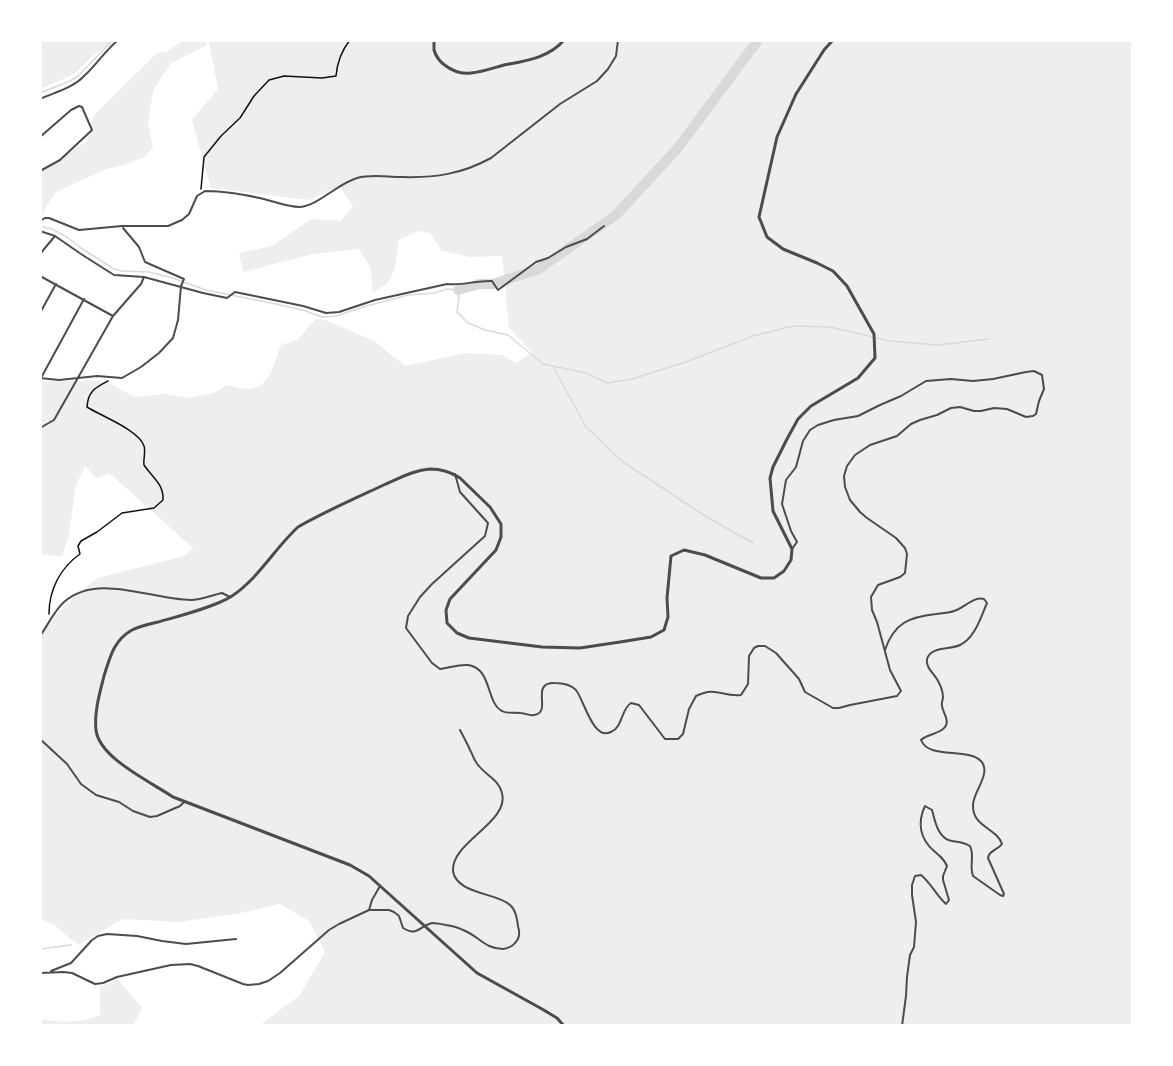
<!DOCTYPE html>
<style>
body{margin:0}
#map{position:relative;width:1173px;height:1066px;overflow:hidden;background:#fff;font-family:Inter,sans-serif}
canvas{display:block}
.frame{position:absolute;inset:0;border:42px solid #fff;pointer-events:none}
</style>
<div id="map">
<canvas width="1173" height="1066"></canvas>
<div class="frame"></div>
</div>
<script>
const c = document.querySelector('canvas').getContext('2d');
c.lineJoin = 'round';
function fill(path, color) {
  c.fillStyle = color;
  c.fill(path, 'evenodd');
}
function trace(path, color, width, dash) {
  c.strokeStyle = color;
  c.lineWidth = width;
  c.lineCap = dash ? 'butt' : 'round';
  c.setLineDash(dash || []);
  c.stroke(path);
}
const green = new Path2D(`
 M41 40H114V41L90 58 74 74 43 88 41 83Z
 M182 41H206L207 45 170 64 153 91 148 124 153 148 144 157 125 165 106 169 56 192 41 215V171L87 141 94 115 158 52H167Z
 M209 41H1132V1025H260L300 995 325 952 309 921 280 904 236 914 178 922 123 919 78 945 53 924 41 919 40 637 56 615 74 597 97 578 184 556 193 548 110 474 96 478 85 466 76 485 69 535 62 557 41 554V381H100L112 385 135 397 163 394 190 398 216 392 227 385C233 386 240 389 247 389 269 390 275 362 281 345L297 340 316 319 325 320 374 341 405 366 466 353 502 355 516 363 532 352 509 328 502 256 471 257 442 251 430 233 417 231 399 240 395 269 387 284 373 292 371 269 359 249 313 254 243 272 239 253 272 246 311 219 341 221 353 206 339 186 309 200 211 188 192 120 218 89Z
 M118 979 142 1008 133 1025H41V1019C59 1023 83 1023 100 1015V987Z`);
const stream = new Path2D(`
 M40 93 70 81 78 76 113 40
 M40 226 52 229 67 237 81 248 114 269 122 271 149 272 173 278 206 290 276 304 306 311 322 317 336 316 363 307 408 295 434 293 447 289 458 290 459 298 457 312 468 323 485 330 508 335 543 364 586 373 607 383 632 379 683 363 753 336 793 326 830 327 890 341 938 345 989 339
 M554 368 586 427 622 461 702 514 733 532 753 543
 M40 949 71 945`);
const river = new Path2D(`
 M458 290 479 284H493L539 269 616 215 677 149 758 40`);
const path = new Path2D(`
 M201 189 204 157 221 136 240 118 254 96 269 80 284 76 322 78 336 76C337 64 342 50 350 40
 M49 614C49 590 60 568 80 554L78 546 81 541 97 532 122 513 154 508 163 500C164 484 152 477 144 465 143 459 146 452 144 446 139 430 101 416 87 407 88 391 95 388 108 381`);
const minor = new Path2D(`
 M40 99C55 92 73 88 84 76 96 65 105 51 118 40
 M40 137 71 110 79 106 82 107 92 130 60 160 40 171
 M40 221 45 218H49L79 230 122 226H168L182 220 189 214 197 196 205 191C223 191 247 195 264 199 275 202 288 207 300 207 319 205 337 184 357 178 372 174 387 177 402 177 435 178 462 174 491 158L560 104 597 81 608 69 616 56 618 40
 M40 231 55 236 81 254 114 275 144 277 203 293 227 298 235 292 303 306 326 313 339 312 375 300 447 284C464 286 476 280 492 281L498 290 536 262 548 258 566 247 587 239 604 226
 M40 254 55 236
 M40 276 113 316
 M40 313 56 284
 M40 378 59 380 97 376 122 378 141 367 159 353 173 338 178 320 181 286 184 279 145 262 139 247 123 228
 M41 378 84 299
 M40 428 54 420 113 316 141 284 144 277
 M455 474 460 492 488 523 485 536 432 584 420 597 408 616 406 628 432 663 440 669C449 668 459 664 468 665 492 668 486 703 502 711 507 714 515 712 520 713 525 713 529 716 534 715 553 713 529 682 555 683 562 683 571 685 576 690 584 700 593 741 611 732 623 727 621 709 631 703L639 705 665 739H678L683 734 689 709 696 696C717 686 721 697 741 695L748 684 749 656 754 648 758 646H765L776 653 799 679 805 692 833 708H839L850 705 897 696 901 691 890 670 877 622 872 610 871 597 878 585 900 577 905 573 907 554 905 548 896 538 867 518 860 512 850 500 845 487 844 476 847 466 855 455 870 445 897 436 911 424 920 420 937 415 951 408 960 407 974 411H981L994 408 1007 409 1026 417 1033 416 1036 414 1039 401 1044 389 1042 375 1034 371 1026 372 993 379 973 381 951 379 926 381 901 396 880 405 858 416 834 420 818 425 810 430 803 441 796 467 786 480 782 504 791 531 797 542 792 549
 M40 636C48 625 54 611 64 602 97 572 152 600 191 600 201 600 212 595 222 593L230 597
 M885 650C894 623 909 617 936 614 942 613 949 613 954 611 964 608 974 596 984 599L987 603C981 617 975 638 960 645 950 650 931 646 927 659 925 668 936 675 939 683 941 686 943 693 943 697 943 700 941 703 942 706 943 713 950 721 945 727 940 734 927 734 921 740 929 760 967 747 981 761 992 773 973 792 973 805 972 827 997 828 1002 844 998 850 989 850 988 858L1004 894 1003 896 1000 895 973 876C969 865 975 855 970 846 964 842 959 842 952 841 938 839 935 821 932 810L925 806C917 823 920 839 934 851 940 856 944 859 947 866L943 876V880L949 900 946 904C936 895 931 883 921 875L915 876 912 885V895L916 922 914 947 910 955 907 977 906 996 902 1026
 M40 739 67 764 81 784 96 795 119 802 133 811 150 817 157 816 180 806 184 802
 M369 910 372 900 380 886
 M51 971 71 963 92 940 98 936 107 934 137 936 162 941 186 944 236 939
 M40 973 64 972 72 973 95 984 103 983 117 977 171 965 190 964 198 966 243 984 248 985 259 984 268 981 280 973 329 930 339 924 369 910H389L394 912 399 916 403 928C418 937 419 926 432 923 436 923 441 924 446 925 452 926 458 927 463 930 479 936 485 949 503 949 509 948 512 947 515 943 520 938 520 933 518 926 517 919 516 910 510 905 498 893 456 894 453 871 451 842 510 822 502 793 499 780 487 776 479 766 474 761 473 755 470 750 467 743 463 736 460 730`);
const tertiary = new Path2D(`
 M434 40C434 44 434 47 434 50 438 65 457 75 471 73 482 72 493 68 504 65 525 61 549 58 564 40
 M564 1026 557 1018 542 1009 477 973 369 876 350 865 173 797C151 782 99 758 96 730 94 712 100 692 104 676 110 657 114 640 132 630 140 626 149 624 158 622 179 616 215 607 232 596 259 578 274 549 298 527 326 511 356 498 386 484 400 478 414 470 430 469 441 469 451 472 460 478L490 507 501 524V537L496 550 450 599 446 610 447 623 457 633 469 638 542 647 580 648 620 642 651 637 664 630 668 617 667 598 671 556 684 550 705 555 761 578H774L784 571 791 560 792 549 773 511 770 478 773 467 787 439 798 419 811 406 858 378 875 358 874 334 847 286 833 271 817 263 783 249 767 237 759 217 777 137 796 94 824 50 833 40`);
fill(green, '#eee');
trace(stream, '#d9d9d9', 1.5);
trace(river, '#d9d9d9', 10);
trace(path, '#111', 1.5);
trace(minor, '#4c4c4c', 2);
trace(tertiary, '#4c4c4c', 3);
</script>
